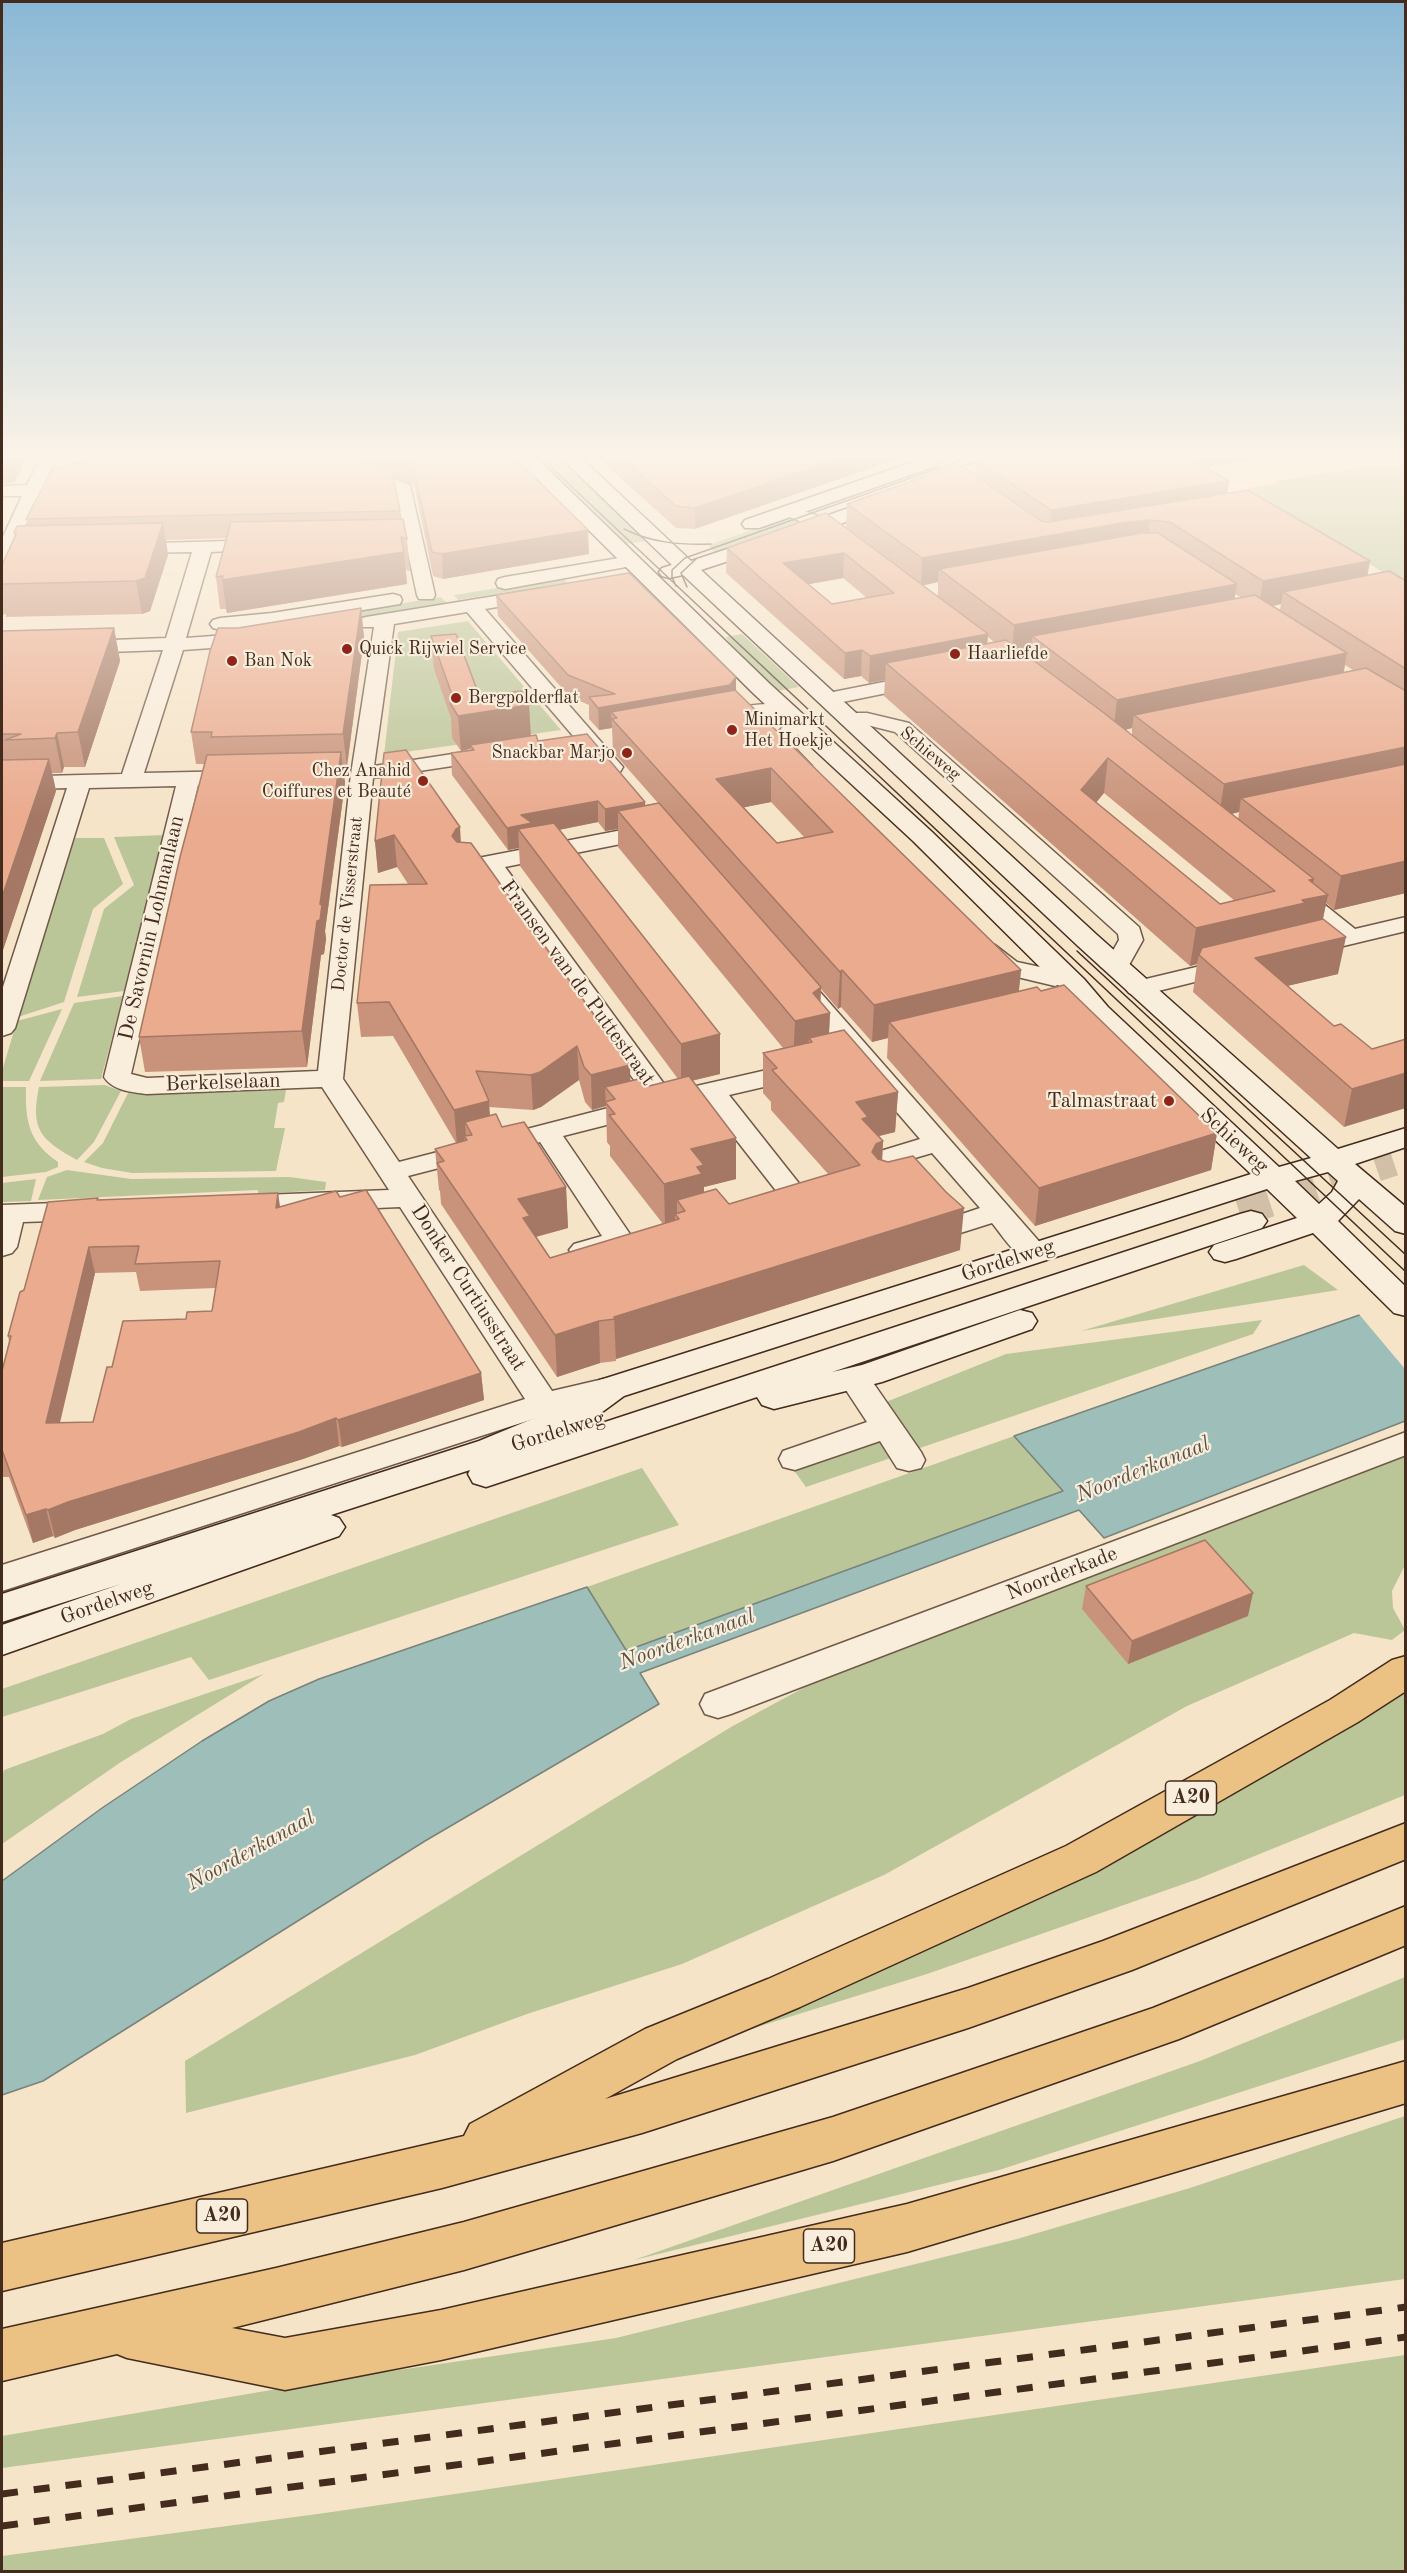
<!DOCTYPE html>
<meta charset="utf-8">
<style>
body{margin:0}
#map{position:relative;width:1407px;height:2573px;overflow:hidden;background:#f6e4c9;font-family:"Old Standard TT",serif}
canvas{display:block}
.frame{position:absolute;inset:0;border:3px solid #432b1d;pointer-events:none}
</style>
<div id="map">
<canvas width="1407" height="2573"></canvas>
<div class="frame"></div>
</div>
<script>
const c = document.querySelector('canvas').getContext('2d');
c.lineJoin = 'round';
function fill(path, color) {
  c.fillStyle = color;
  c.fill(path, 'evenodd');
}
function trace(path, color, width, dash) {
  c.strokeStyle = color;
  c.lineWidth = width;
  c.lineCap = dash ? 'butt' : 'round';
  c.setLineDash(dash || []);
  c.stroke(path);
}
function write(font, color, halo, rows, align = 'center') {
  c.font = font + ' "Old Standard TT",serif';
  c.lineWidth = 4.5;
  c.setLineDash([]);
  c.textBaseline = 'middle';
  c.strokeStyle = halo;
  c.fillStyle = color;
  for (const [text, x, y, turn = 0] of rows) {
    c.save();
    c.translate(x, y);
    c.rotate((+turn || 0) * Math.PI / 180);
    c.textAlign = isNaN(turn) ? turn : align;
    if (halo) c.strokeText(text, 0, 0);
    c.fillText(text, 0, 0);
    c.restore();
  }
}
const green = new Path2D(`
 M532 455H555L647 541 626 544Z
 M1405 461V586L1248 488 1278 483 1276 481Z
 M789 517 808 524 717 556 708 545Z
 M559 578 567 581 565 583 458 600 454 595Z
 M441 597 448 605 264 635 214 639 216 630 273 624Z
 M468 621 561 730 384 755 398 632Z
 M742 634 799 687 777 691 732 647 726 637Z
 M166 835 124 991 77 997 104 909 134 885 114 837Z
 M75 838H104L123 884 93 909 64 1002 18 1017Z
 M123 996 101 1079 40 1081 74 1003Z
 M62 1009 29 1081H2V1071L17 1021Z
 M105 1085 121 1091 94 1142 77 1160C41 1140 30 1130 39 1087Z
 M2 1087H26C25 1122 29 1142 58 1162V1167L46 1172 2 1177Z
 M286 1090 284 1102 278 1103 274 1128H285L276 1171 132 1173 102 1168 84 1162 103 1143 128 1093 148 1095Z
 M67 1170 131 1179 289 1177 326 1182 325 1190 258 1194V1190L38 1200 47 1177Z
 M36 1179 31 1201 2 1202V1183Z
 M1304 1265 1338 1290 1081 1331Z
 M1262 1320 1253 1334 806 1487 790 1465 904 1426 886 1402 1006 1354Z
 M1014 1436 1063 1491 626 1651 587 1587Z
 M1405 1455V1565L1392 1591 1393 1608 1405 1630 1392 1640 1354 1633 1187 1706 884 1875 682 1964 527 2014 415 2055 186 2113 185 2061 731 1727 820 1679Z
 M642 1468 679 1525 209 1680 191 1657 2 1717V1689Z
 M264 1674 121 1762 2 1844V1777L4 1770 103 1734 131 1719Z
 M1405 1681V1795L1198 1879 927 1974 709 2042 1187 1819 1349 1726Z
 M1405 1977V2039L999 2170 634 2260 1200 2061Z
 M1405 2116V2279L2 2468V2436L318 2382 616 2338 1017 2239 1190 2188Z
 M1405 2355V2571H2V2556L325 2513Z`);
const water = new Path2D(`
 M1405 1299V1421L1104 1538 1079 1510 640 1673 659 1704 425 1841 43 2081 2 2095V1881L102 1808 202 1741 269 1701 319 1679 587 1587 626 1650 639 1646 1063 1491 1014 1436Z`);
const pier = new Path2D(`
 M1406 1296 1405 1369 1358 1313Z`);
const secondaryTunnel = new Path2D(`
 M1239 1211 1393 1160`);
const minor = new Path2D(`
 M42 455H58L49 474 75 473 131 455H157L155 459 76 483 44 485 11 557 8 561 2 562V539L22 496H2V486L27 485Z
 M307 455H331L410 485 435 595 433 599H419L417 595 407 548H367L361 547 358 543 361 539 405 537 396 492 309 459Z
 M931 455H950L951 457 943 462Z
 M791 506 828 520 852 540 849 544H837L816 528 785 515 782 511 785 507Z
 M265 540 271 541 274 545 271 549 211 552 186 638 253 633 260 635 263 639 260 643 253 645 183 650 144 773 241 771 249 773 252 778 249 783 198 785 131 1074 147 1078 318 1071 351 774 374 627H359L356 623 359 619 366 617 538 589 545 591 547 595 545 599 485 609 623 767 620 772 612 773 604 772 467 612 394 624 374 766 492 748 500 749 503 754 500 759 492 760 373 778 343 1079 399 1162 647 1098 484 871 473 873 465 871 461 866 465 861 473 859 658 823 666 825 669 830 666 835 505 867 670 1092 802 1062 811 1064 815 1070 811 1076 729 1095 805 1191 801 1197 791 1200 781 1197 705 1100 563 1136 634 1240C625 1252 588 1260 574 1256L569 1250 574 1244 602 1236 540 1142 408 1176 552 1391 612 1377 623 1381 628 1388 623 1395 555 1412 2 1591V1565L525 1399 400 1207 238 1214 228 1211 224 1205 228 1199 238 1196 389 1190 322 1087 147 1094C132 1092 113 1091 104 1077L176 786 89 788 15 1028 11 1033 2 1036V990L67 788 2 790V777L122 774 163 650 2 656V644L166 638 192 552 127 553 121 552 118 548 121 544Z
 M631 556 637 557 640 561 637 565 505 589 498 587 496 583 498 579 505 577Z
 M393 594 400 596 402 600 400 604 272 625 220 630 213 628 210 624 213 620 220 618 272 613Z
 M924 674 931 676 934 680 931 684 828 705 821 703 818 699 821 695 828 693Z
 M785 703 792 705 795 709 792 713 717 723 710 721 707 717 710 713C735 706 759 704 785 703Z
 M848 713H867L909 723 1139 927 1143 940 1129 965 1110 969 1101 967 1098 962 1101 957 1111 954 1119 940 1118 934 895 732 867 725 841 723 838 719 841 715Z
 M802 718 809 720 812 724 809 728 801 730 791 744 812 766 809 771C792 775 778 757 768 744L787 722Z
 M1292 883 1300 885 1355 929 1406 917V931L1331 949 1322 947 1319 942 1322 937 1332 934 1284 895 1280 890 1284 885Z
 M986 943 995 945 1017 962 1054 970 1064 968 1073 970 1076 975 1073 980 1055 986 1009 975 1000 973 974 950 977 945Z
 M1234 958 1243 960 1246 965 1243 970 1138 996 1129 993 1125 988 1129 983Z
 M804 981 813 984 1044 1247 1049 1253 1044 1259C1019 1266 1007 1241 992 1223L954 1235 944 1232 939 1226 944 1220 980 1208 932 1153 884 1167 874 1165 870 1159 874 1153 920 1139 795 994 791 989 795 984Z
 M85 1202 95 1205 99 1211 95 1217 85 1220 23 1222 17 1247 12 1253 2 1256V1205Z
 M854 1368 865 1371 921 1452 925 1460 921 1468 909 1471 897 1468 880 1441 795 1470 783 1467 779 1459 783 1451 867 1422 838 1378 843 1371Z
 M1406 1432V1455L731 1714 718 1718 705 1714 700 1704 705 1694Z`);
const secondary = new Path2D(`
 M513 455H533L770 684 931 831 1084 979 1108 1007 1279 1167 1311 1158 1078 946 683 575 669 578 662 576 659 572 662 568 672 565 558 455H578L691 561 815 520 996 455H1023L1020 459 829 528 701 570 1097 935 1338 1149 1406 1128V1147L1355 1164 1406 1207V1234L1395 1231 1359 1199 1338 1221 1406 1287V1316L1394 1313 1313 1233 1236 1259 1225 1262 1214 1259 1209 1252 1214 1245 1297 1218 1267 1189 624 1396 590 1421 541 1443 1240 1214 1251 1211 1262 1214 1267 1221 1262 1228 832 1372 862 1365 1020 1310 1032 1313 1037 1321 1032 1329 882 1382 774 1409 762 1405 757 1397 486 1487 473 1483 468 1474 470 1470 331 1515 339 1518 345 1527 339 1536 2 1655V1625L121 1584 2 1622V1594L479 1441 566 1405 600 1380 1251 1174 1088 1019 1064 991 913 841 754 694ZM1328 1172 1338 1181 1332 1192 1319 1204 1295 1181Z
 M930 456 936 458 939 462 936 466 759 528H745L742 524 745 520Z`);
const motorway = new Path2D(`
 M1406 1656V1691L1358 1722 1096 1872 800 2007 677 2059 605 2099 968 1988 1103 1941 1406 1823V1859L1132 1970 968 2028 642 2133 442 2188 2 2291V2243L464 2136 470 2124 645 2029 768 1979 1066 1846 1330 1700 1392 1660Z
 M1406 1906V1945L1179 2039 833 2161 464 2270 232 2328 285 2338 441 2310 907 2204 1406 2061V2103L907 2252 441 2360 285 2390 127 2358 117 2354 2 2381V2329L276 2268 464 2222 833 2117 1153 2008Z`);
const tram = new Path2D(`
 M538 455 1406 1272
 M624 529C652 543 680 545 711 544
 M676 586 672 577V570L685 558 976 455
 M687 587 681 573 696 559
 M1077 951 1406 1255`);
const rail = new Path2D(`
 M2 2494 1406 2307
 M2 2526 1406 2337`);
const wall = new Path2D(`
 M98 455H512L589 554 443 579 433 576 415 489 412 484 393 477 401 519 407 539 410 571 406 570 407 584 227 613 226 609H220L216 577 226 538 166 540 168 555 150 611 142 614 6 617V614L2 615V565L15 537 14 533 28 526 26 519Z
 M595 455H752L695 529 676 528Z
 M992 455H1279L1205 467 1229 481 1227 493 1367 575 1406 581V893L1334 910 1326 903 1323 919 1338 974 1287 986 1334 1026 1372 1049 1344 1127 1193 992 1197 964 1190 966 884 696 885 680 869 683 861 676 844 679 726 573 727 548 846 528 847 504 976 476 977 461ZM843 578 867 598 832 604 808 584ZM938 582V597L922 585ZM1235 594 1242 598 1234 599ZM1281 604 1280 610 1273 606ZM988 637 994 642 987 644ZM1031 652 1030 658 1024 653ZM1345 665 1353 670 1344 672ZM1132 728V735L1125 730ZM1104 793 1235 901 1220 904 1096 802ZM1239 812 1238 820 1231 814Z
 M496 595 736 691 1021 970 1019 991H1041L1217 1133 1211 1170 1035 1226 887 1058 888 1038 872 1042 841 1007 838 1009 821 989 820 1001 830 1013 829 1033 898 1092 895 1132 879 1136 883 1141 882 1161 960 1250 616 1359V1361L600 1363 557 1377 441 1204 440 1191 439 1190 435 1149 456 1143 393 1036 361 1037 357 1003 408 884 397 867 378 873 375 841 384 753 461 842 630 1081 649 1086 678 1079 520 866 519 848 508 850 452 775 451 753 470 750V749L461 751 452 738 451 718 434 669 431 636 479 695 529 705 531 736 645 802V805L658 803 613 752 612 728 599 730 589 719V705L569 696 498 616ZM771 802 804 837 777 843 744 807ZM598 822 605 831 618 829V847L783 1048 763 1053V1093L771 1102V1110L829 1175 729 1204 704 1192V1187L736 1179V1138L692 1081 720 1074 559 830ZM579 1080 585 1102 592 1110 606 1106 607 1142 610 1146V1156L663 1224 550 1258 536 1237 568 1228 566 1187 490 1116 489 1107 533 1110 541 1107Z
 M361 608 364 638 347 766H343L345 783 325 931 326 939 324 954 321 955 307 1067 145 1072 139 1037 204 764H196L191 732 238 628Z
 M114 628 120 661 85 767H64L62 773H52L56 791 2 953V631Z
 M340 1197 481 1373 484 1400 342 1447 339 1446 303 1459 75 1530 55 1538 53 1536 33 1543 9 1477H2V1371L9 1342 8 1336 24 1290 98 1198V1200L280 1207ZM136 1272 140 1291 215 1288 212 1311 112 1367 93 1422 60 1423 95 1273Z
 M1086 1586 1248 1616 1128 1664 1082 1609Z`);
const shadedWall = new Path2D(`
 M14 455H27L15 482 2 484V463Z
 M849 455H909L695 529V508Z
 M1205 455H1279L1204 467Z
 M1229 481 1226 504 1049 533 1051 510Z
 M2 485 4 498 2 504Z
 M1150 520 1147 547 939 569 938 582 921 586 922 558 1122 523Z
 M163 523 168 555 150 611 142 614 136 581Z
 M588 530 589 554 443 579 442 554Z
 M404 552 407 584 227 613 222 580Z
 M844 553 843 578 783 589V563Z
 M1370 561 1365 589 1283 592 1281 604 1258 609 1263 581Z
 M1237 584 1232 614 1032 636 1031 652 1012 656 1014 625Z
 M361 608 364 638 347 766 343 734Z
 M114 628 120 661 85 767 78 732Z
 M988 634 986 661 886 663 885 680 869 683 870 656Z
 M862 650 861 676 844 679 845 653Z
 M1347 653 1341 685 1134 715 1132 728 1113 733 1117 700Z
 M736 677V699L617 718 611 712 612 728 599 730 598 708Z
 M529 705 531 740 470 745V749L461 751 458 716Z
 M57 733 64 767 62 773 55 738Z
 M1406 747V778L1241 798 1239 812 1219 817 1224 784Z
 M341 752 345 783 325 931 326 939 324 954 321 955 307 1067 302 1031Z
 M1108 758 1104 793 1077 826 1081 790Z
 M49 759 56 791 2 953V897Z
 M771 768V802L716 813V779Z
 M598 801V822L533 835 518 829 519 848 508 850 507 828 521 815Z
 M645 802 646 824 618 811V829L605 831V809Z
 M460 827 462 859 452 836 456 829Z
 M394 835 397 867 378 873 375 841Z
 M1406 861V893L1334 910 1341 876Z
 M1314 879 1310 899 1328 895 1320 932 1199 955 1197 964 1190 966 1196 928 1309 880Z
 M1346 937 1338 974 1249 995 1255 958Z
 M842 970 841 1007 838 1009 840 972Z
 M1021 970 1017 1006 889 1022 888 1038 872 1042 874 1005Z
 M821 987 820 1015 830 1013 828 1052 809 1038 808 1057 793 1061 795 1021 813 993Z
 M720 1034V1074L681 1083V1044Z
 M577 1046 579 1080 541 1107 533 1110 531 1075Z
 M630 1065 631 1100 615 1099 605 1087 606 1106 592 1110 591 1075Z
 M1406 1073V1108L1344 1127 1352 1089Z
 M898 1092 895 1132 867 1139 856 1102Z
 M489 1101 491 1136 472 1135 465 1122 466 1139 464 1136 465 1143 457 1145 454 1110Z
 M1217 1133 1211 1170 1035 1226 1039 1188Z
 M736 1138V1179L704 1187V1206L685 1211 677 1200V1216L675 1214V1223L665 1226 664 1184 691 1149Z
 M883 1141 881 1182 872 1152 876 1144Z
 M566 1187 568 1228 531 1238 532 1257 518 1199Z
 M278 1193 282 1220 276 1208Z
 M964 1208 960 1250 616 1359 614 1317Z
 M89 1247 95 1273 53 1451 46 1423Z
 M599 1321 600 1363 557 1377 555 1335Z
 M481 1373 484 1400 342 1447 338 1420Z
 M336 1418 339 1446 303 1459 75 1530 55 1538 48 1510 68 1502Z
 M46 1509 53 1536 33 1543 26 1515Z
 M1253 1593 1248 1616 1128 1664 1132 1641Z`);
const building = new Path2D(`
 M2 455H14L11 462 2 463Z
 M98 455H351L392 471 400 511 26 519 52 470Z
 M395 455H512L588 530 442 554 432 552 413 466 410 461Z
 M618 455H752L755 458 762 455H849L695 508 676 506Z
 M992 455H1185L1229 481 1051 510 977 461Z
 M959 464 1041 521 1048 522 1248 490 1370 561 1263 581 1170 522 1150 520 1122 523 922 558 847 504Z
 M826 513 988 634 870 656 862 650 845 653 727 548ZM844 553 894 593 832 604 783 563Z
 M403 519 407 539 401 537 404 552 222 580 223 576 216 577 231 522Z
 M163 523 145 578 136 581 2 584V565L16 534 14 533 17 526Z
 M1142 533H1158L1237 584 1014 625 939 569Z
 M1389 571 1406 581V669L1283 592Z
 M629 573 736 677 730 685 598 708 589 697 615 694 568 675 496 595Z
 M1255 595 1347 653 1117 700 1032 636Z
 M361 608 343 734 211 737 212 732H191L210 651 218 628H238Z
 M114 628 78 732 57 733 55 738 5 740 21 734H2V631Z
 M456 634 479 695 523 691 529 705 458 716 450 703H455L431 636Z
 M1006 640 1104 713 1314 879 1309 880 1328 895 1302 900 1305 903 1196 928 886 663ZM1108 758 1275 891 1220 904 1081 790Z
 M1366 668 1406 691V747L1224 784 1134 715Z
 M735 690 1021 970 874 1005 842 970 840 972 612 719 617 718 611 712ZM771 768 833 832 777 843 716 779Z
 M587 734 645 802 605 809 598 801 521 815 532 823 507 828 451 753 474 750 470 745 536 735 538 741Z
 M406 750 460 827 456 829 452 836 457 842 471 843 630 1065 591 1075 584 1067 577 1046 540 1072 531 1075 476 1071 489 1101 454 1110 389 1002 357 1003 370 885 427 884 394 835 375 841 384 753Z
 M341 752 320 904 322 905 320 920 317 921 302 1031 139 1037 180 857 207 755Z
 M49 759 2 897V760Z
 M1406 764V861L1341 876 1241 798Z
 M659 803 821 987 813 993 830 1013 795 1021 618 811Z
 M554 823 720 1034 681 1044 518 829Z
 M1323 919 1346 937 1255 958 1334 1026 1341 1024 1372 1049 1406 1039V1073L1352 1089 1199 955 1202 948Z
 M1064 985 1217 1133 1039 1188 889 1022 1037 987 1041 991Z
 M844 1030 898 1092 856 1102 868 1117 862 1119 883 1141 876 1144 872 1152 878 1159 888 1162 913 1156 946 1192 964 1208 614 1317 615 1319 599 1321 555 1335 437 1163 444 1161 435 1149 467 1140 464 1136 472 1135 465 1122 496 1114 502 1127 524 1122 566 1187 518 1199 530 1216 523 1218 550 1258 679 1219 675 1214 685 1211 677 1200 716 1189 729 1204 860 1165 772 1070 777 1068 763 1053 812 1042 809 1038Z
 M689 1076 736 1138 691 1149 704 1165 697 1167 702 1174 664 1184 609 1115 615 1114 605 1102 615 1099 605 1087 643 1078 649 1086Z
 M366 1190 481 1373 338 1420 336 1418 299 1432 68 1502 48 1510 46 1509 26 1515 2 1450V1371L11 1336H8L20 1292 24 1290 48 1202 98 1198 97 1200 278 1193 276 1208 336 1191 340 1197ZM139 1246 135 1264 220 1261 212 1311 187 1312 186 1319 123 1321 112 1367H107L93 1422 46 1423 89 1247Z
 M1205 1540 1253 1593 1132 1641 1086 1586Z`);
const markers = [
 [347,649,6,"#8f2418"],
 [955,654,6,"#8f2418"],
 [232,661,6,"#8f2418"],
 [456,698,6,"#8f2418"],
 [732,730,6,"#8f2418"],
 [627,753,6,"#8f2418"],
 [423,781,6,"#8f2418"],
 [1169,1101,6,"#8f2418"]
];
const farPoinames = [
 ["Quick Rijwiel Service",359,649],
 ["Haarliefde",967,654],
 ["Ban Nok",244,661],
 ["Bergpolderflat",468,698],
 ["Minimarkt",744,720],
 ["Het Hoekje",744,741],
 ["Snackbar Marjo",615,753,"right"],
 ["Chez Anahid",411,771,"right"],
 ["Coiffures et Beauté",411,792,"right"]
];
const farStreetnames = [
 ["Schieweg",930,754,40],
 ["Doctor de Visserstraat",348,904,-84]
];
const shields = [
 [1191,1798,51],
 [222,2216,51],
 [829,2246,51]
];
const shieldNames = [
 ["A20",1191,1798],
 ["A20",222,2216],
 ["A20",829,2246]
];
const streetNames = [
 ["De Savornin Lohmanlaan",152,928,-77],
 ["Fransen van de Puttestraat",577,983,54],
 ["Berkelselaan",223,1083,-2],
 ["Schieweg",1234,1141,43],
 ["Gordelweg",1008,1261,-18],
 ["Donker Curtiusstraat",468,1288,57],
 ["Gordelweg",558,1432,-17],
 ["Noorderkade",1062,1574,-21],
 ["Gordelweg",107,1603,-19]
];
const poiNames = [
 ["Talmastraat",1157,1101]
];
const waterNames = [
 ["Noorderkanaal",1143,1470,-22],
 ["Noorderkanaal",687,1640,-20],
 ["Noorderkanaal",251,1851,-29]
];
fill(green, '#bac598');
fill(water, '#9dbeb9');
trace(water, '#79837b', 1.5);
fill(pier, '#f6e4c9');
trace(secondaryTunnel, '#d2bfa7', 32, [32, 16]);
trace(minor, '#705948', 3);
trace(secondary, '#432b1d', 3);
trace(motorway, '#432b1d', 3);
fill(minor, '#f9eddc');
fill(secondary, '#f9eddc');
fill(motorway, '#ebc284');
trace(tram, '#432b1d', 1.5);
trace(rail, '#432b1d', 7, [16, 16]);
fill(wall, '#c9937b');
fill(shadedWall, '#a47864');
fill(building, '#eaab8f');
trace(building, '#a47864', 1.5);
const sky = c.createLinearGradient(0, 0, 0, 816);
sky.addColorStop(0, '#8ab8d5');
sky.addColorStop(0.56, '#fbf3e7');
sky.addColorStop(1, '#fbf3e700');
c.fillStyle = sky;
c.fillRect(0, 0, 1407, 816);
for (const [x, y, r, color] of markers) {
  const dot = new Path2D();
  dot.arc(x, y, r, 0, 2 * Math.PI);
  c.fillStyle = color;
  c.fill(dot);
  trace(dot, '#f9eddc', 2);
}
write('18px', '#432b1d', '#f9eddc', farPoinames, 'left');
write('18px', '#432b1d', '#f9eddc', farStreetnames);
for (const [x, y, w] of shields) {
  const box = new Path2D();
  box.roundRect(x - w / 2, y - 17, w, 34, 4.5);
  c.fillStyle = '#f9eddc';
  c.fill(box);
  trace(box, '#432b1d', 1.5);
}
write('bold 20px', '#432b1d', null, shieldNames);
write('21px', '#432b1d', '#f9eddc', streetNames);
write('21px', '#432b1d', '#f9eddc', poiNames, 'right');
write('italic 22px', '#5a5044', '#f9eddc', waterNames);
</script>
